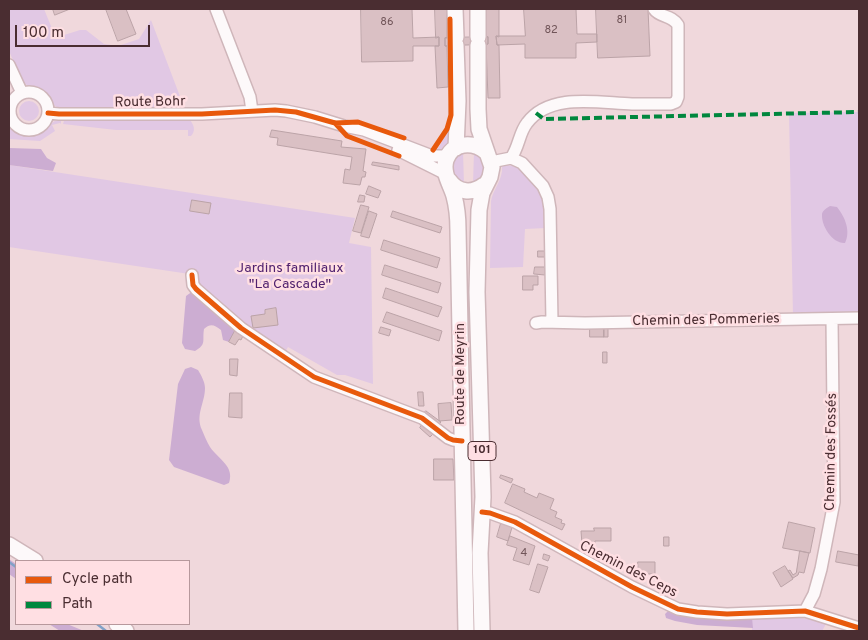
<!DOCTYPE html>
<meta charset="utf-8">
<style>
body{margin:0}
#map{position:relative;width:868px;height:640px;overflow:hidden;background:#f0d8dc;font-family:Overpass,sans-serif}
canvas{display:block}
.frame{position:absolute;inset:0;border:10px solid #4a2d31;pointer-events:none}
.legend{position:absolute;left:15px;top:560px;width:175px;height:65px;box-sizing:border-box;background:#ffdfe3;border:1px solid #b7989c;margin:0;padding:6px 9px;list-style:none;font-size:15px;color:#4a2d31}
.legend li{display:flex;align-items:center;gap:10px;height:25px}
.legend b{width:25px;border:1px solid #b7989c}
.scale{position:absolute;left:15px;top:25px;width:135px;height:22px;box-sizing:border-box;border:2px solid #4a2d31;border-top:0;padding-left:6px;font-size:15px;line-height:18px;white-space:nowrap;color:#4a2d31;-webkit-text-stroke:4px #ffdfe3;paint-order:stroke}
</style>
<div id="map">
<canvas width="868" height="640"></canvas>
<div class="frame"></div>
<ul class="legend">
<li><b style="height:6px;background:#e8590c"></b>Cycle path</li>
<li><b style="height:6px;background:#00873e"></b>Path</li>
</ul>
<div class="scale">100 m</div>
</div>
<script>
const c = document.querySelector('canvas').getContext('2d');
c.lineJoin = 'round';
function fill(path, color) {
  c.fillStyle = color;
  c.fill(path, 'evenodd');
}
function trace(path, color, width, dash) {
  c.strokeStyle = color;
  c.lineWidth = width;
  c.lineCap = dash ? 'butt' : 'round';
  c.setLineDash(dash || []);
  c.stroke(path);
}
function write(font, color, halo, rows, align = 'center') {
  c.font = font + ' Overpass,sans-serif';
  c.lineWidth = 5;
  c.setLineDash([]);
  c.textBaseline = 'middle';
  c.strokeStyle = halo;
  c.fillStyle = color;
  for (const [text, x, y, turn = 0] of rows) {
    c.save();
    c.translate(x, y);
    c.rotate((+turn || 0) * Math.PI / 180);
    c.textAlign = isNaN(turn) ? turn : align;
    if (halo) c.strokeText(text, 0, 0);
    c.fillText(text, 0, 0);
    c.restore();
  }
}
const green = new Path2D(`
 M9 9H44L53 31 61 36 80 30H86L104 44 118 46 139 39 151 20 184 107 61 109 55 106 43 91 28 86 22 81 9 51Z
 M19 111a10 10 0 1 1 20 0a10 10 0 1 1-20 0Z
 M859 112V315L793 316 789 113Z
 M180 119 190 120C194 125 196 131 191 136H188V130H116L63 124 64 121 66 120Z
 M55 121H61V124L60 123 52 125 55 131 40 141 9 139V126C19 136 34 140 46 130 49 126 50 124 55 121Z
 M452 123C452 138 452 148 436 152Z
 M463 152 464 184 453 175C452 164 453 157 463 152Z
 M474 152C488 163 489 174 473 184Z
 M9 165 355 218 349 243 371 247 373 384 345 375H337L288 347 284 354 251 333 196 285V275L9 247Z
 M505 165C524 165 539 183 544 200 547 208 546 219 546 228L525 229 523 267 490 268 491 201C493 189 503 180 502 167Z
 M794 617 808 619 826 624 822 631H752V618Z`);
const forest = new Path2D(`
 M9 148 41 149 47 158 56 163 53 171 9 165Z
 M830 206 837 207C845 217 851 231 845 243 833 244 821 226 822 214 823 210 827 208 830 206Z
 M193 291 234 328 235 331 229 342 223 340 221 330C214 325 211 323 204 329 202 341 207 344 195 351L185 349 182 343 186 296Z
 M191 367 198 370C201 375 205 382 205 388 205 403 195 415 202 430 204 435 207 442 210 447 218 459 235 466 229 483L224 485 174 467 169 460 178 384 185 369Z
 M9 559 16 564V579L9 574Z
 M668 611 752 618 753 628 697 625 675 621 666 618 665 614Z
 M49 624H67L84 631H60Z`);
const stream = new Path2D(`
 M9 562 16 567
 M97 624 106 631`);
const building = new Path2D(`
 M53 9H70L55 15Z
 M106 9H126L136 34 118 41Z
 M361 9H412L413 38 439 37V46H413V61L362 62Z
 M435 9H447V38H445V46H447L448 87 437 88 435 46H439V37L436 38Z
 M485 9H499V37L496 36 497 45H499L500 98H488L486 45 488 44V37H485Z
 M524 9H576L577 34H597V42L576 43V58H525V44L497 45 496 36H525Z
 M596 9H648L650 56 598 58Z
 M488 37V44L445 46V38Z
 M272 130 342 141 341 147 366 149 363 171 366 172 365 177H362L360 185 343 183 345 169 350 170 352 157 277 145 278 138 270 137Z
 M373 162 399 166V170L372 165Z
 M369 186 381 191 378 198 366 194Z
 M360 195 365 196 364 202H358Z
 M192 200 211 203 209 214 190 211Z
 M361 205 369 207 361 233 353 231Z
 M369 211 377 214 369 238 361 236Z
 M393 211 442 227 440 233 391 217Z
 M384 240 440 258 437 268 381 250Z
 M538 251H545V257H538Z
 M385 265 441 283 438 293 382 275Z
 M535 267H545V275L534 274Z
 M523 276H538V285H533V290H523Z
 M386 288 442 307 438 317 383 298Z
 M276 308 278 325 253 328 251 316 265 314V310Z
 M387 312 442 331 439 341 383 322Z
 M381 327 391 330 389 336 379 333Z
 M590 327H604V337H590Z
 M604 327H608V337H604Z
 M235 331 243 336 241 340 239 339 235 345 229 342Z
 M603 352H607V363H603Z
 M230 359H238L237 376 230 375Z
 M418 392H423L424 406H419Z
 M230 393H242V418L229 417Z
 M451 403 452 420 439 421 438 404Z
 M426 411 441 422 438 425 423 414Z
 M424 421 435 432 430 437 420 428Z
 M434 459H453L454 480H434Z
 M501 475 513 479 511 483 500 478Z
 M513 484 525 489 524 492 537 498 539 493 554 499 550 509 557 512 555 517 562 520 561 523 565 524 562 530 505 503Z
 M502 520 513 524 508 541 497 537Z
 M789 522 815 528 810 553 783 548Z
 M594 528H611V541H595V544H582L581 531H594Z
 M510 536 535 546 529 565 513 560 517 548 507 545Z
 M664 537H669V546H664Z
 M800 551 809 553 804 573 799 572 798 575 793 578 788 571 790 570 793 575 796 573Z
 M838 551 859 555 858 566 836 562Z
 M544 554 550 556 548 561 543 559Z
 M638 562H655V574H639Z
 M538 564 548 567 539 593 530 590Z
 M785 566 793 579 781 587 773 573Z`);
const minor = new Path2D(`
 M216 9 250 97 252 111
 M9 65 22 93
 M10 111a19 19 0 1 1 38 0a19 19 0 1 1-38 0Z
 M48 113 59 114H202L275 110 286 111 315 117 344 126 364 130 432 156H448
 M398 150 446 174
 M511 158C519 147 519 133 527 123 550 92 599 103 632 104 645 104 658 104 671 104L676 102 678 97V25C671 14 660 18 654 9
 M491 162 511 158 522 163 543 186 548 197 550 209 552 322
 M192 275 193 285 196 289 241 328 314 377 422 418 448 438 453 440 462 441
 M536 323 542 322 585 323 859 318
 M482 512 490 513 515 522 632 587 678 609 697 612 727 614 805 611 859 628
 M805 611 814 594 821 569 834 502 832 319`);
const major = new Path2D(`
 M455 9 456 37
 M478 37V9
 M478 45V109L479 129 492 167 490 177 482 193 479 210 477 292 483 497 480 553 482 631
 M456 148 458 101 456 45
 M449 180C458 193 472 194 484 185
 M9 545 35 561
 M117 624 126 631
 M466 631C463 498 461 364 458 230 458 219 457 207 454 196 451 185 442 173 446 160 452 142 473 141 486 152`);
const quiet = new Path2D(`
 M536 113 544 119 859 112`);
const cycleway = new Path2D(`
 M48 113 59 114H202L275 110 296 112 335 123 358 122 404 138
 M335 123 347 136 399 156
 M433 150 447 129 451 115 450 19
 M192 275 193 285 196 289 241 328 314 377 422 418 448 438 453 440 462 441
 M482 512 490 513 515 522 632 587 678 609 697 612 727 614 805 611 859 628`);
const numberNames = [
 ["81",622,21],
 ["86",387,23],
 ["82",551,31],
 ["4",524,554]
];
const shields = [
 [482,451,28]
];
const shieldNames = [
 ["101",482,451]
];
const streetNames = [
 ["Route Bohr",150,103,-1],
 ["Chemin des Pommeries",706,321,-1],
 ["Route de Meyrin",461,374,-90],
 ["Chemin des Fossés",832,452,-89],
 ["Chemin des Ceps",628,570,27]
];
const parkNames = [
 ["Jardins familiaux",290,269],
 ["\"La Cascade\"",290,285]
];
fill(green, '#e1c8e4');
fill(forest, '#ccadd2');
trace(stream, '#82a1c7', 2.5);
fill(building, '#dac0c4');
trace(building, '#bba3a7', 1);
trace(minor, '#cfb6ba', 14);
trace(major, '#cfb6ba', 18);
trace(minor, '#fdf9fa', 11);
trace(major, '#fdf9fa', 15);
trace(quiet, '#00873e', 4, [8, 4]);
trace(cycleway, '#e8590c', 5);
write('11px', '#715559', null, numberNames);
for (const [x, y, w] of shields) {
  const box = new Path2D();
  box.roundRect(x - w / 2, y - 9.5, w, 19, 4);
  c.fillStyle = '#ffdfe3';
  c.fill(box);
  trace(box, '#4a2d31', 1);
}
write('bold 12px', '#4a2d31', null, shieldNames);
write('14px', '#4a2d31', '#ffdfe3', streetNames);
write('14px', '#51226f', '#ffdfe3', parkNames);
</script>
